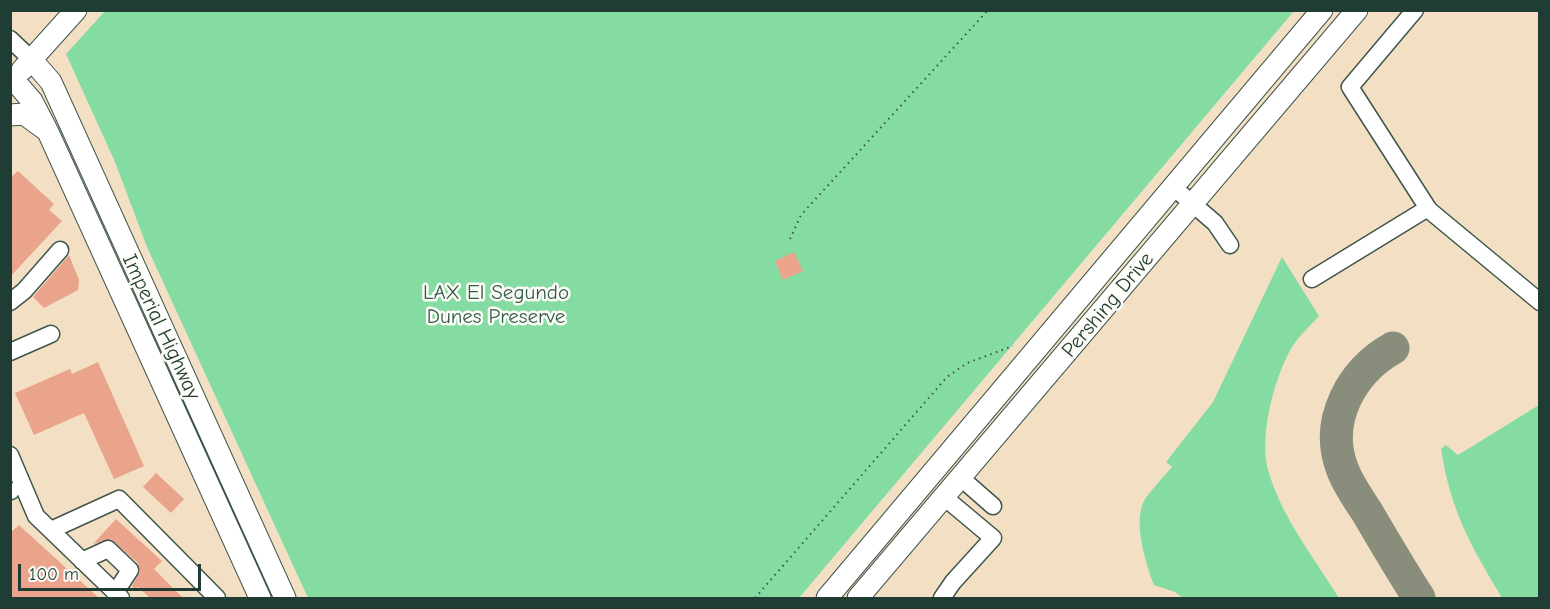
<!DOCTYPE html>
<style>
body{margin:0}
#map{position:relative;width:1550px;height:609px;overflow:hidden;background:#f3e0c4;font-family:"Comic Neue",sans-serif}
canvas{display:block}
.frame{position:absolute;inset:0;border:12px solid #1f3d34;pointer-events:none}
.scale{position:absolute;left:18px;top:564px;width:183px;height:27px;box-sizing:border-box;border:3px solid #1f3d34;border-top:0;padding-left:8px;font-size:18px;line-height:21px;white-space:nowrap;color:#1f3d34;-webkit-text-stroke:4px #fdfcf7;paint-order:stroke}
</style>
<div id="map">
<canvas width="1550" height="609"></canvas>
<div class="frame"></div>
<div class="scale">100 m</div>
</div>
<script>
const c = document.querySelector('canvas').getContext('2d');
c.lineJoin = 'round';
function fill(path, color) {
  c.fillStyle = color;
  c.fill(path, 'evenodd');
}
function trace(path, color, width, dash) {
  c.strokeStyle = color;
  c.lineWidth = width;
  c.lineCap = dash ? 'butt' : 'round';
  c.setLineDash(dash || []);
  c.stroke(path);
}
function write(font, color, halo, rows, align = 'center') {
  c.font = font + ' "Comic Neue",sans-serif';
  c.lineWidth = 5;
  c.setLineDash([]);
  c.textBaseline = 'middle';
  c.strokeStyle = halo;
  c.fillStyle = color;
  for (const [text, x, y, turn = 0] of rows) {
    c.save();
    c.translate(x, y);
    c.rotate((+turn || 0) * Math.PI / 180);
    c.textAlign = isNaN(turn) ? turn : align;
    if (halo) c.strokeText(text, 0, 0);
    c.fillText(text, 0, 0);
    c.restore();
  }
}
const green = new Path2D(`
 M106 10 1294 11 799 598H308L147 247 115 162 66 54Z
 M1282 257 1319 316C1310 326 1299 336 1292 347 1274 378 1259 435 1268 470 1281 516 1314 558 1339 598H1183L1175 592 1154 585C1146 564 1132 521 1145 499 1153 488 1163 477 1172 467L1166 462 1213 402Z
 M1539 405V598H1502C1470 544 1451 512 1441 449L1446 445 1458 455Z`);
const taxiway = new Path2D(`
 M1393 348C1352 371 1324 420 1342 468 1347 483 1358 498 1367 512 1384 541 1401 570 1419 598`);
const building = new Path2D(`
 M18 171 54 204 49 210 62 221 10 277V178Z
 M794 252 803 271 783 280 775 261Z
 M69 255 79 280 78 290 44 308 33 297Z
 M98 362 144 466 114 479 84 413 34 435 15 393 70 369 72 374Z
 M156 473 184 499 171 513 143 487Z
 M116 519 162 561 154 569 183 598H150L138 587 135 589 132 586 140 572 137 562 110 539 93 544Z
 M19 525 99 598H10V533Z`);
const path = new Path2D(`
 M1067 10 1068 11
 M790 239 801 215 988 10
 M755 598 947 377 967 363 1013 346`);
const minor = new Path2D(`
 M1415 10 1350 87 1429 210 1540 302
 M10 39 31 59
 M1172 186 1215 223 1230 245
 M1312 279 1428 208
 M10 302 24 291 60 250
 M10 352 51 334
 M10 455 36 516 121 598
 M961 478 993 506
 M10 491H11
 M51 530 119 499 217 598
 M82 561 108 549 130 570 115 593
 M942 598 953 582 993 538 944 497`);
const major = new Path2D(`
 M31 59 51 82 285 598
 M22 70 76 10
 M13 79 32 101 48 132 260 598
 M10 115 24 114 46 130
 M827 598 1322 10
 M858 598 1357 10`);
const parkNames = [
 ["LAX El Segundo",496,293],
 ["Dunes Preserve",496,317]
];
const streetNames = [
 ["Pershing Drive",1108,305,-50],
 ["Imperial Highway",161,327,65]
];
fill(green, '#84dca2');
trace(taxiway, '#898e7c', 33);
fill(building, '#eaa48b');
trace(minor, '#3f554a', 19);
trace(major, '#3f554a', 23);
trace(path, '#3f554a', 2, [1.5, 4.5]);
trace(minor, '#fff', 16);
trace(major, '#fff', 21);
write('21px', '#335d4a', '#fdfcf7', parkNames);
write('21px', '#1f3d34', '#fdfcf7', streetNames);
</script>
